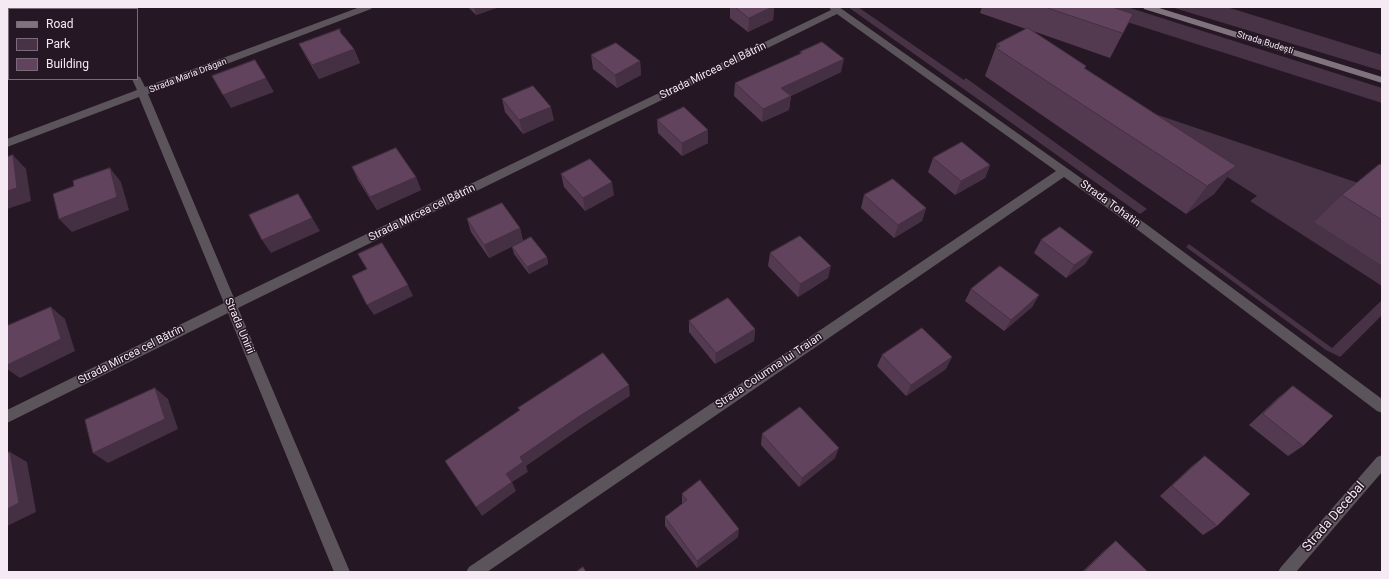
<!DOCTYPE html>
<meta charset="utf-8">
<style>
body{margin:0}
#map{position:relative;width:1389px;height:579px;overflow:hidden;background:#261725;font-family:Roboto,sans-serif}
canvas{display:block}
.frame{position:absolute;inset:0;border:8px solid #f5eaf3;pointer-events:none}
.legend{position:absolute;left:8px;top:8px;width:130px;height:72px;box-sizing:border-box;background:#261725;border:1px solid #796b77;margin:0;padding:5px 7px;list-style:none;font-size:12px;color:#f5eaf3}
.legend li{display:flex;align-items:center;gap:8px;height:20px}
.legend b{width:20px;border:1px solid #796b77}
</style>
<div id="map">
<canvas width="1389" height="579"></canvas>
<div class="frame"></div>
<ul class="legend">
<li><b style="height:5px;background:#80737e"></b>Road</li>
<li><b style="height:11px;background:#483245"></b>Park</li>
<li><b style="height:11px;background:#62435e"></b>Building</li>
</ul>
</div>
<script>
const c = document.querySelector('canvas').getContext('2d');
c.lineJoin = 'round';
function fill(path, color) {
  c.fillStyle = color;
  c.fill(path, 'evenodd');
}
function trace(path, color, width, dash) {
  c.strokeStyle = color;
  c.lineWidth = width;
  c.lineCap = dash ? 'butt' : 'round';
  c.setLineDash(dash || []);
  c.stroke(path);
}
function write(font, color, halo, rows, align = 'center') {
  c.font = font + ' Roboto,sans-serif';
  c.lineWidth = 3;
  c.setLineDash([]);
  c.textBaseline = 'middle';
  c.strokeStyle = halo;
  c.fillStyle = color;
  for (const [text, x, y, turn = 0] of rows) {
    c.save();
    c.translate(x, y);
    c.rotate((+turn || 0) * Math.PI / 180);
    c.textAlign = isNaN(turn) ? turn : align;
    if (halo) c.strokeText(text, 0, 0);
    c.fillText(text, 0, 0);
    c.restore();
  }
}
const green = new Path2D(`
 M848 7H858L964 80 966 78 1147 209 1140 214Z
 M1080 7H1127L1382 88V103Z
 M1171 7H1227L1382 55V71Z
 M1092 90 1108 98 1382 191V208L1315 222 1382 266V286L1250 201 1257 196Z
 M1189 244 1332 348 1382 300V315L1340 357 1326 350 1186 247Z`);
const street = new Path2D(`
 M108 7H116L117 9H109Z
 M360 7H372L371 9 148 94 234 298 831 10 829 7H839L1146 224 1382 399V413L1377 411 1138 230 1064 177 487 572H466L469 567 1056 171 837 14 238 308 350 572H334L228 313 7 423V410L224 303 139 97 7 147V139L137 90 132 79H137V76L140 77 145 87Z
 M1382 455V472L1296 572H1278L1281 567 1377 457Z`);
const secondary = new Path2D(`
 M1143 7H1156L1382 77V83L1144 9Z`);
const wall = new Path2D(`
 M468 7H499L476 15Z
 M730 7H774L773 20 748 32 730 18Z
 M982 7H1112L1133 14 1110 58 1033 31 1086 66 1085 69 1236 166 1214 194 1186 214 985 76 997 44 1026 29 980 13Z
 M344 36 354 49 360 63 319 79 306 57 299 44Z
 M800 52 841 72 791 96 789 110 762 122 734 96 735 83 800 54Z
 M591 55 640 61 641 75 617 88 593 69Z
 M502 99 554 120 523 134 505 112Z
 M657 120 708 143 682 156 658 133Z
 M933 158 990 165 985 178 955 195 928 172Z
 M1382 165V266L1314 222 1342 195Z
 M352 167 416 177 421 190 377 210 358 180Z
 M561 174 614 195 585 211 564 187Z
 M864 195 926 208 922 221 894 238 861 208Z
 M467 219 520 228 523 241 489 258 471 232Z
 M1041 240 1093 252 1085 264 1066 278 1034 253Z
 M512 247 547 257 548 264 529 274 514 254Z
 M770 253 828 278 798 297 768 266Z
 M971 289 1039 295 1032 307 1004 331 965 301Z
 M689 321 755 329 754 341 715 364 689 332Z
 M882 355 946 369 906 396 877 366Z
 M1293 386 1303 446 1288 456 1249 425 1279 397Z
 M762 434 835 458 799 487 761 445Z
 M1205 456 1217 526 1203 535 1160 496 1192 466Z
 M682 494 738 537 697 568 665 526V517L682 504Z
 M1116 541 1148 572H1082L1105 550Z`);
const shadedWall = new Path2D(`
 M474 7H499L476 15Z
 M772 7H774L773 20 748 32 749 18Z
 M354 49 360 63 319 79 312 65Z
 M844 59 841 72 780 101 781 88Z
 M640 61 641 75 617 88 615 75Z
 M266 78 274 92 231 108 223 95Z
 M791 96 789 110 762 122 763 109Z
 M551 107 554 120 523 134 519 120Z
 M708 130V143L682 156V143Z
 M13 155 26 169 31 201 7 209V191Z
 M990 165 985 178 955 195 961 181Z
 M1236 166 1214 194 1186 214 1207 186Z
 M110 168 121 182 129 210 72 232 59 219Z
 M416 177 421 190 377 210 370 197Z
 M612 182 614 195 585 211 583 198Z
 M298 194 320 231 271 253 262 240Z
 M926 208 922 221 894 238 898 225Z
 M520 228 523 241 489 258 484 245Z
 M1093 252 1085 264 1066 278 1074 265Z
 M547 257 548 264 529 274 527 267Z
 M831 266 828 278 798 297 800 284Z
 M408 285 413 296 374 315 367 305Z
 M1039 295 1032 307 1004 331 1011 320Z
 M51 307 65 319 75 351 20 378 7 369V365Z
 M755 329 754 341 715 364 716 353Z
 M952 357 946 369 906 396 911 385Z
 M629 385 630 396 581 428 526 466 528 472 512 482 516 491 482 516 476 507 520 457 578 417Z
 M155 388 168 399 178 429 108 463 93 453Z
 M839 448 835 458 799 487 802 478Z
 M10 452 27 462 36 512 7 526V509Z
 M739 529 738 537 697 568V561Z`);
const building = new Path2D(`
 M735 7H772L749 18Z
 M1045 7H1112L1133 14 1123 33Z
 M1028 28 1086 66 1084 68 1236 166 1207 186 996 48 1000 46 997 44Z
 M340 29V32L354 49 312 65 299 44Z
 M822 42 844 59 781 88 791 96 763 109 735 83 802 53 800 52Z
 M616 43 640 61 615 75 591 55Z
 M255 60 266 78 223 95 212 76Z
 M533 86 551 107 519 120 502 99Z
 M684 107 708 130 682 143 657 120Z
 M962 142 990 165 961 181 933 158Z
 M396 148 416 177 370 197 352 167Z
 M13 155 17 188 7 191V157Z
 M590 159 612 182 583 198 561 174Z
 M1380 164 1382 165V220L1342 195Z
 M110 168 117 197 59 219 53 194 74 186 73 181Z
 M893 179 926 208 898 225 864 195Z
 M298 194 312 218 262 240 249 215Z
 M502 203 520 228 484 245 467 219Z
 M1060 227 1093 252 1074 265 1041 240Z
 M800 236 831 266 800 284 770 253Z
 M531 237 547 257 527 267 512 247Z
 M382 243 408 285 367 305 352 276 367 269 358 254Z
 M1000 266 1039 295 1011 320 971 289Z
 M728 298 755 329 716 353 689 321Z
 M51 307 61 339 7 365V326Z
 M922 328 952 357 911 385 882 355Z
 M603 353 629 385 578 417 520 457 523 462 506 474 512 482 476 507 445 461 520 410 518 408Z
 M1293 386 1333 416 1303 446 1263 414Z
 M155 388 165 419 93 453 85 420Z
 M800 407 839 448 802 478 762 434Z
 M10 452 19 503 7 509V453Z
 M1205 456 1250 494 1217 526 1172 486Z
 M700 480 739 529 697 561 665 517 687 500 682 494Z
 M1116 541 1148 572H1084Z
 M583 567 586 572H576Z`);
const farStreetnames = [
 ["Strada Budești",1265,43,17],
 ["Strada Maria Drăgan",188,76,-21]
];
const streetNames = [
 ["Strada Mircea cel Bătrîn",713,71,-26],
 ["Strada Tohatin",1110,204,36],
 ["Strada Mircea cel Bătrîn",422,213,-26],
 ["Strada Unirii",239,326,67],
 ["Strada Mircea cel Bătrîn",131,355,-27],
 ["Strada Columna lui Traian",769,371,-34]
];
const nearStreetnames = [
 ["Strada Decebal",1334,517,-49]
];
fill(green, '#483245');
fill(street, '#5c545b');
fill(secondary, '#80737e');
fill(wall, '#543a51');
fill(shadedWall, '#452f42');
fill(building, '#62435e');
trace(building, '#452f42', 1);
write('9px', '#f5eaf3', '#261725', farStreetnames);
write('11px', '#f5eaf3', '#261725', streetNames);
write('13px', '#f5eaf3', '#261725', nearStreetnames);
</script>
